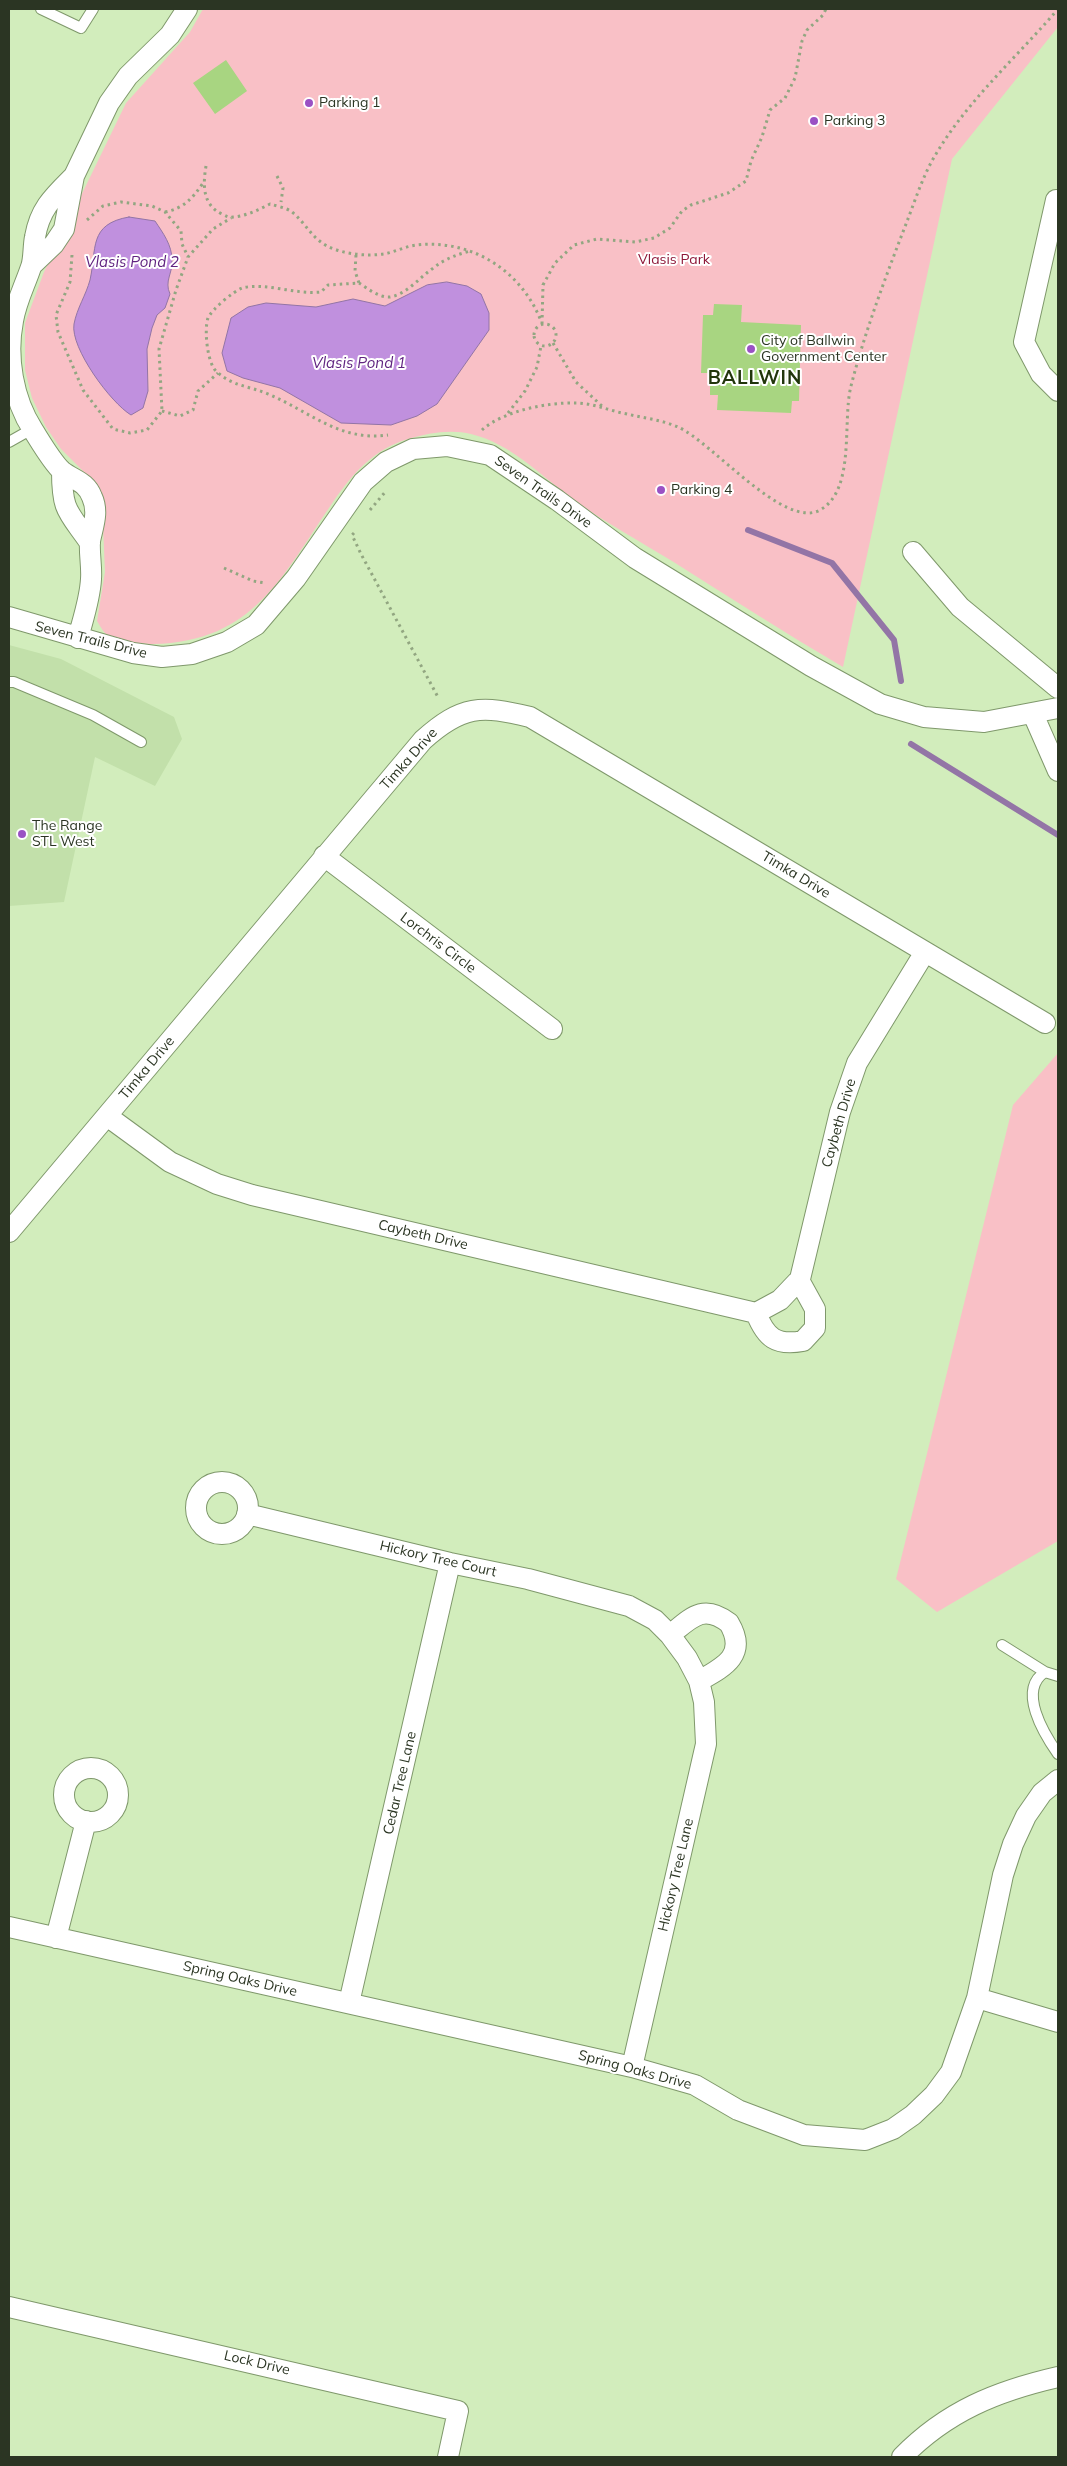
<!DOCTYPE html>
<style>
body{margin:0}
#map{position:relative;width:1067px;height:2466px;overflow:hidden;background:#d2edbc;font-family:Mulish,sans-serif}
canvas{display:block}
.frame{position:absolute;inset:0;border:10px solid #2b3523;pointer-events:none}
</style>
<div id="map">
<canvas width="1067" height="2466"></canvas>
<div class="frame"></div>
</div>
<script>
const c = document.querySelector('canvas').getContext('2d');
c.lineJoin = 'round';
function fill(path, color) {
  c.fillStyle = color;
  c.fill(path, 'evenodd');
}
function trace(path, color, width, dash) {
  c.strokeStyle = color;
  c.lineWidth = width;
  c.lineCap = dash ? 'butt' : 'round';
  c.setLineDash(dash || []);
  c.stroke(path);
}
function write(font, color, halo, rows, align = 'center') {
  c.font = font + ' Mulish,sans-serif';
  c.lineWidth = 4;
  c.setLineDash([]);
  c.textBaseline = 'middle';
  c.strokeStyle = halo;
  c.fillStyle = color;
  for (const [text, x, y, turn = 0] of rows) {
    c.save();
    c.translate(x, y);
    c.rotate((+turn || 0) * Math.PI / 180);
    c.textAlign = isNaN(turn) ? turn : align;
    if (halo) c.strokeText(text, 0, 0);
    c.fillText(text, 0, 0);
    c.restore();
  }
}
const built = new Path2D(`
 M9 645 61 659 174 717 182 739 155 786 95 757 64 902 9 906Z`);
const green = new Path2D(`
 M203 9H1058V27L952 159 843 667C785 633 729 597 672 561 641 542 608 524 578 503 544 479 513 444 471 434 451 429 428 433 408 439 374 449 353 473 333 502 282 576 254 642 153 644 140 644 115 641 105 633 102 630 99 624 97 621L105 572 103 526 91 479 61 449 46 427 32 398 25 370V323L44 272 126 103 190 32Z
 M1058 1053V1541L937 1612 896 1579 1013 1105Z`);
const water = new Path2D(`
 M129 217 155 221C163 233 172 245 172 260 173 273 164 281 170 294L165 308 157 315 152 328 147 349 148 391 143 408 131 415C111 403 70 348 74 324 77 308 86 295 90 280 97 249 88 224 129 217Z
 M447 282 467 286 481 294 489 313V330L437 404 417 416 391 425 341 423 280 388 243 378 227 371 222 353 231 318 248 307 266 303 316 307 353 299 385 306 427 285Z`);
const stream = new Path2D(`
 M748 530 832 563 894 640 901 681
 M911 744 1058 835`);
const building = new Path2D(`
 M226 60 247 91 215 114 193 83Z
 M714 304 742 305 741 322 801 325 799 401H792L791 413 717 410 718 395H710V373H701L703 315H713Z`);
const path = new Path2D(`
 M206 166C203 184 202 205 222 214 226 216 229 218 233 217 246 216 258 210 270 204 277 206 287 208 292 212 308 225 312 241 334 249 350 255 368 256 384 254 395 252 406 246 417 245 471 239 521 270 541 321
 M277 176 283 188 281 202
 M165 212C184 208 192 199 203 183
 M87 220 103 206 121 202 152 206 165 212 181 231 182 244 188 257
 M72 255 70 282 56 315 58 332 83 390 113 429 130 433 147 430 162 411 159 349 176 290 188 257 213 229 231 218
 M356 255 355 271 359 283 328 285 321 292C296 295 265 282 242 288 234 291 212 309 208 318 204 329 207 364 217 372 234 387 250 386 268 394 309 411 340 442 388 435
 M359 283C367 288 379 298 390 297 407 294 419 278 432 269 444 259 456 255 470 251
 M534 335a11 11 0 1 1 22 0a11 11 0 1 1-22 0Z
 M542 324 543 285 555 263 574 245 597 239 635 242 654 238 670 228 682 211 691 205 728 193 746 181 751 161 762 137 770 110 785 98 795 78 802 41 807 30 823 15 826 9
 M553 343 576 382 603 407
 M162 411 180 416 193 410 198 391 218 373
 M508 413 525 391 537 367 541 346
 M482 430C503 411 548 402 576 403 593 403 610 411 627 414 644 418 662 420 678 427 712 442 784 530 820 510 856 490 842 421 851 386 865 331 886 276 906 224 915 201 923 175 936 154 968 100 1017 57 1058 9
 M370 510 386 491
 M354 533 352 535 361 554 439 699
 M224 568 253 581 265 583`);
const lane = new Path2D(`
 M41 9 81 28 93 9
 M9 442 32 429
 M9 682H14L93 715 141 742
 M1002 1645 1045 1672 1058 1676
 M1045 1672C1017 1690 1044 1734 1058 1754`);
const street = new Path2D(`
 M74 176C54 196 40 208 35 237 33 247 34 259 31 267 25 285 16 302 13 321 6 357 13 399 33 430 40 441 52 462 62 471 73 480 86 481 92 497 99 512 93 526 90 541 89 553 92 567 91 579 90 599 83 619 78 638
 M1058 201 1056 200 1024 342 1041 374 1058 391
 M32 265 54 244 64 229 74 176 109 103 128 76 170 35 187 9
 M62 471C62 512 68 511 90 543
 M913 552 960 607 1058 688
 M9 617 133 653 162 657 192 654 227 642 256 625 296 578 363 482 386 462 413 449 447 446 490 455 557 500 635 558 811 666 880 704 924 717 984 722 1058 708
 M1033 714 1058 771
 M324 856 552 1029
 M107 1116 170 1162 217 1184 252 1195 756 1313 780 1300 800 1279 840 1112 857 1063 925 952
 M9 1232 423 740C462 705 481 705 530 717L1045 1023
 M756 1313C766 1338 776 1346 803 1341L815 1328V1309L799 1280
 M196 1508a26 26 0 1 1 52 0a26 26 0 1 1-52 0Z
 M247 1514 450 1563 528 1579 629 1606 655 1620 670 1635 687 1658 699 1681 704 1702 706 1744 632 2067
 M670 1635C691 1618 703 1603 729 1623 748 1655 724 1667 699 1681
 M64 1795a27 27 0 1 1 54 0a27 27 0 1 1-54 0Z
 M9 1927 632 2067 695 2085 738 2110 804 2135 865 2140 893 2129 913 2115 934 2095 951 2072 977 1998 1003 1875 1013 1844 1026 1816 1042 1793 1058 1780
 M56 1938 86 1821
 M977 1998 1058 2022
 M349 2003 450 1563
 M9 2307 458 2411 448 2457
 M902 2457C947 2411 997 2391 1058 2377`);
const markers = [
 [309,103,5,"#9a51c4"],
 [814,121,5,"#9a51c4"],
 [751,349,5,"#9a51c4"],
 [661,490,5,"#9a51c4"],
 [22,834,5,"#9a51c4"]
];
const poiNames = [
 ["Parking 1",319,103],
 ["Parking 3",824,121],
 ["City of Ballwin",761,341],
 ["Government Center",761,357],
 ["Parking 4",671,490],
 ["The Range",32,826],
 ["STL West",32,842]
];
const parkNames = [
 ["Vlasis Park",674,260]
];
const streetNames = [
 ["Seven Trails Drive",543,492,35],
 ["Seven Trails Drive",91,640,14],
 ["Timka Drive",409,759,-48],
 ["Timka Drive",796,875,31],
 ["Lorchris Circle",438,943,37],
 ["Timka Drive",147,1068,-50],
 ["Caybeth Drive",839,1123,-74],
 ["Caybeth Drive",423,1235,13],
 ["Hickory Tree Court",438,1559,13],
 ["Cedar Tree Lane",400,1783,-77],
 ["Hickory Tree Lane",676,1875,-77],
 ["Spring Oaks Drive",240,1979,13],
 ["Spring Oaks Drive",635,2070,15],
 ["Lock Drive",257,2363,13]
];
const waterNames = [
 ["Vlasis Pond 2",132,262],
 ["Vlasis Pond 1",359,363]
];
const districtNames = [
 ["BALLWIN",755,378]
];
fill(built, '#c2e0aa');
fill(green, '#f9c0c6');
fill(water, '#c090de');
trace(water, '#9375a6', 1);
trace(stream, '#9375a6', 6);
fill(building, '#a8d581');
trace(lane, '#7f986b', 12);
trace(street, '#7f986b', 22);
trace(path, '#92a681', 3, [2.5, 4]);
trace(lane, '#fff', 10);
trace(street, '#fff', 20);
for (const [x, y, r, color] of markers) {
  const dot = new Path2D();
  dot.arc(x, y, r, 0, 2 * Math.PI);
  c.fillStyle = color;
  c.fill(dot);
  trace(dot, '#fff', 2);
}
write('14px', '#2b3523', '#fff', poiNames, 'left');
write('14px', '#8d1738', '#fff', parkNames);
write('14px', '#2b3523', '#fff', streetNames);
write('italic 15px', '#602480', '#fff', waterNames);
c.letterSpacing = '1px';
write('bold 19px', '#21350b', '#fff', districtNames);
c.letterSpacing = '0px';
</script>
